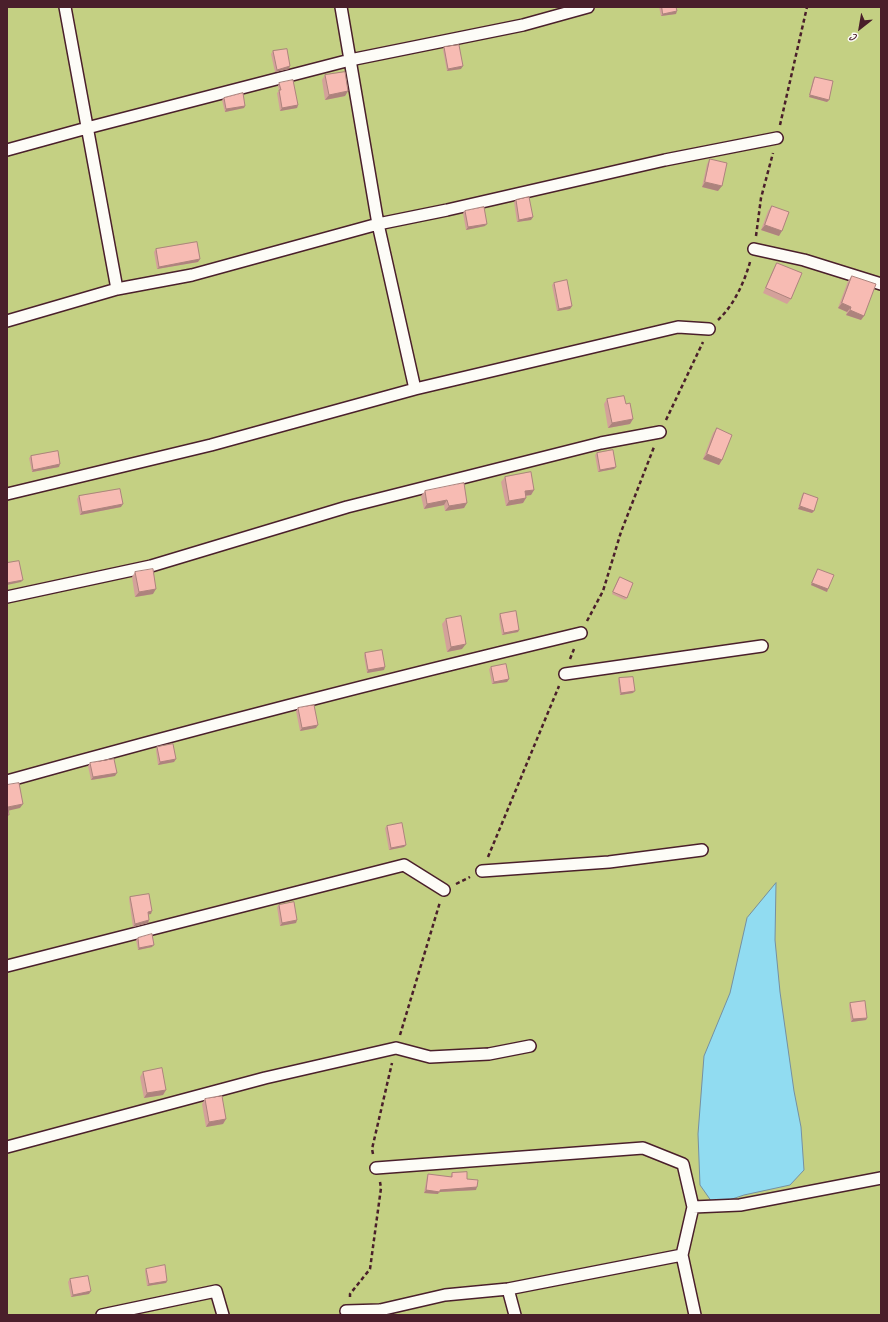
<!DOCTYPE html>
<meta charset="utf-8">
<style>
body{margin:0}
#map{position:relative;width:888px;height:1322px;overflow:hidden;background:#fcefe9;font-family:Caveat,sans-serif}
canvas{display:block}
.frame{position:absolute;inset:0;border:8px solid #4a1f2b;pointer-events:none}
.north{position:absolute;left:840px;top:8px;width:40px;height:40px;-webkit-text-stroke:3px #fdfcf7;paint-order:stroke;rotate:211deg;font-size:11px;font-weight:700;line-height:16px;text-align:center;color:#4a1f2b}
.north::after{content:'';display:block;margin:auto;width:14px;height:18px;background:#4a1f2b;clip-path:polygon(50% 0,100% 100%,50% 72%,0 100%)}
</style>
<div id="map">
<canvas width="888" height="1322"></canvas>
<div class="frame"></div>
<div class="north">С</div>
</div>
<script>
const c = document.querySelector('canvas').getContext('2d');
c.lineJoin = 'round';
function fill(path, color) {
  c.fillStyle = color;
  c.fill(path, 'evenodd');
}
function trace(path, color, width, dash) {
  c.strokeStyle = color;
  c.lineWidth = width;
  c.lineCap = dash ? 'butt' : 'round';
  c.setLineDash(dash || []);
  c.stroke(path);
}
const green = new Path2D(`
 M7 7H881V1315H7Z`);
const water = new Path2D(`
 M776 883 775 940 780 992 794 1091 801 1127 804 1170 790 1185 744 1195 714 1205 700 1185 698 1134 704 1056 730 993 747 918Z`);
const path = new Path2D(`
 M780 125 807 7
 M756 236 761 198 773 153
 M718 320C734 305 744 283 750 262
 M666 420 703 342
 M587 621 603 591 621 532 654 447
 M570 659 574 649
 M488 857 559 686
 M456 884 470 877
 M400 1035 440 902
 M373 1154 372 1149 392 1063
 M350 1297V1294L370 1269 381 1188 380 1182`);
const service = new Path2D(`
 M65 7 117 289
 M341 7 378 224 415 389
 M7 150 87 128 350 60 523 25 588 7
 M754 249 804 260 881 284
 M7 321 117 289 192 275 378 224 447 210 665 160 777 138
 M7 494 211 445 415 389 678 327 709 329
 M7 597 151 566 347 507 601 443 660 432
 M565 674 762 646
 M7 781C197 728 388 679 581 633
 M482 871 609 862 702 850
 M7 966 404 865 444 890
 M7 1147 265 1078 396 1048 430 1057 489 1054 530 1046
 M376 1168 643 1148 683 1164 693 1207 682 1255 695 1315
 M693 1207 740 1205 881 1178
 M508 1289 515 1315
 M346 1311 380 1310 445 1295 508 1289 682 1255
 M102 1315 216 1291 223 1315`);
const wall = new Path2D(`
 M659 7H676V14L661 16Z
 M444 47 461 69 447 71 443 50Z
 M273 51 289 69 275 72 271 54Z
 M325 75 348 91 345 96 325 100 322 80Z
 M815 77 829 100 827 102 809 97 813 79Z
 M279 83 298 105 297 108 280 111 277 93 279 91 278 86Z
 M224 98 245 106 244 108 225 112 222 100Z
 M710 159 718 191 702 187 707 164Z
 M516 200 533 217 531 220 517 222 514 202Z
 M772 206 779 236 761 230 768 211Z
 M465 211 485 226 466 230 463 213Z
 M156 249 200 259 198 262 157 269 154 252Z
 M777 263 791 299 787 304 763 293 774 268Z
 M852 276 864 316 861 320 846 315 847 312 838 308 848 281Z
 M554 283 572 306 570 309 557 311 552 285Z
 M607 399 626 404 633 419 630 424 608 428 604 404Z
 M717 428 722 460 719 465 703 459 713 433Z
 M597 453 616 467 614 469 598 472 595 455Z
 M31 456 59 467 32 472 29 458Z
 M505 477 534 490 531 495 526 496V498L523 503 506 506 501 482Z
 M425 491 467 503 464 508 445 511 444 505 424 509 421 496Z
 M804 493 814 511 812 513 798 509 802 495Z
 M79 496 121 507 80 515 77 499Z
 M818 569 828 589 827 592 811 585 817 571Z
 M135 572 153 594 135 597 132 577Z
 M620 577 627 598 625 600 612 594 618 579Z
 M500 614 519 630 518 632 502 635 499 617Z
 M446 619 462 649 447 652 442 624Z
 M365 653 385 667 384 670 367 673 364 656Z
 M491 667 509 679 507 682 492 684 489 669Z
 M619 678 633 693 620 695 618 681Z
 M298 708 316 728 300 731 296 711Z
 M157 747 176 759 174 762 158 765 156 750Z
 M90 763 115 776 91 780 88 766Z
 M387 826 406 845 404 847 389 850 385 828Z
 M130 897 151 914H148L149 920 148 923 133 927 129 899Z
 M279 905 297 920 296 923 280 926 277 907Z
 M138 938 152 947 138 950 136 940Z
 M850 1003 867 1018 866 1020 851 1022 849 1005Z
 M143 1072 166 1090 163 1095 144 1098 140 1077Z
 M205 1099 226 1119 223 1124 206 1127 202 1104Z
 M452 1173 467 1179 476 1190 439 1192 438 1194 424 1193 427 1176 428 1174 450 1177Z
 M146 1269 167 1281 166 1283 147 1286 145 1271Z
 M70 1279 89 1294 71 1297 68 1282Z`);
const shadedWall = new Path2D(`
 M677 11 676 14 661 16 663 14Z
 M290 66 289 69 275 72 277 70Z
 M463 66 461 69 447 71 448 69Z
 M348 91 345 96 325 100 329 95Z
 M810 95 829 100 827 102 809 97Z
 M298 105 297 108 280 111 282 108Z
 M245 106 244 108 225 112 226 109Z
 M705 182 722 186 718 191 702 187Z
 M533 217 531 220 517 222 519 220Z
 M487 224 485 226 466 230 468 227Z
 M765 225 782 231 779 236 761 230Z
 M200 259 198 262 157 269 159 267Z
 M842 303 851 307 847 312 838 308Z
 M572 306 570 309 557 311 559 309Z
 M850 310 864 316 861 320 846 315Z
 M633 419 630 424 608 428 612 423Z
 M707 454 722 460 719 465 703 459Z
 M60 464 59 467 32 472 33 470Z
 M616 467 614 469 598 472 600 470Z
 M534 490 531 495 521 496 525 491Z
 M526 498 523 503 506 506 509 501Z
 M447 500 444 505 424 509 427 504Z
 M467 503 464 508 445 511 449 506Z
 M123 504 121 507 80 515 82 512Z
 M800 506 814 511 812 513 798 509Z
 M23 580 21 582 7 585V583Z
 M812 583 828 589 827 592 811 585Z
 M156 589 153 594 135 597 139 592Z
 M519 630 518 632 502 635 504 633Z
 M466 644 462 649 447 652 451 647Z
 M385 667 384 670 367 673 368 670Z
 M509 679 507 682 492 684 494 682Z
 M635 691 633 693 620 695 621 693Z
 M318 725 316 728 300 731 302 728Z
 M176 759 174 762 158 765 160 762Z
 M117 773 115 776 91 780 93 777Z
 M23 804 20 808 7 811 8 807Z
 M406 845 404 847 389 850 391 848Z
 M152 911 151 914 146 915 148 912Z
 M149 920 148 923 133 927 135 924Z
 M297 920 296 923 280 926 282 923Z
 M154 945 152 947 138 950 139 948Z
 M867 1018 866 1020 851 1022 853 1019Z
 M166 1090 163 1095 144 1098 147 1093Z
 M226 1119 223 1124 206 1127 209 1122Z
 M477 1187 476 1190 439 1192 438 1194 424 1193 426 1190Z
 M167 1281 166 1283 147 1286 149 1284Z
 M91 1291 89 1294 71 1297 73 1295Z`);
const building = new Path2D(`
 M662 7H676L677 11 663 14Z
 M459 45 463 66 448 69 444 47Z
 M287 49 290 66 277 70 273 51Z
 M345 72 348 91 329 95 325 75Z
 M815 77 833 81 829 100 810 95Z
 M293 80 298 105 282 108 279 90H281L279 83Z
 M243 93 245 106 226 109 224 98Z
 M710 159 727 163 722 186 705 182Z
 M529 197 533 217 519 220 516 200Z
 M772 206 789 212 782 231 765 225Z
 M484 207 487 224 468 227 465 211Z
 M197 242 200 259 159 267 156 249Z
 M777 263 802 273 791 299 766 288Z
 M852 276 876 284 864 316 850 310 851 307 842 303Z
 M567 280 572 306 559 309 554 283Z
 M624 396 626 404 630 403 633 419 612 423 607 399Z
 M717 428 732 435 722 460 707 454Z
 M613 450 616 467 600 470 597 453Z
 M58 451 60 464 33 470 31 456Z
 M531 472 534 490 525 491 526 498 509 501 505 477Z
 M464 483 467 503 449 506 447 500 427 504 425 491Z
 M120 489 123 504 82 512 79 496Z
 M804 493 818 498 814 511 800 506Z
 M19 561 23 580 7 583V563Z
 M153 569 156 589 139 592 135 572Z
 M818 569 834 575 828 589 812 583Z
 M620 577 633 583 627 598 613 592Z
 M516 611 519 630 504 633 500 614Z
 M461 616 466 644 451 647 446 619Z
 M382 650 385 667 368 670 365 653Z
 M506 664 509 679 494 682 491 667Z
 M633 677 635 691 621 693 619 678Z
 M314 705 318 725 302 728 298 708Z
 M173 744 176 759 160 762 157 747Z
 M114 759 117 773 93 777 90 763Z
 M19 783 23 804 8 807 9 815H7V785Z
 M402 823 406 845 391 848 387 826Z
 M149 894 152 911 148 912 149 920 135 924 130 897Z
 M294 902 297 920 282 923 279 905Z
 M152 934 154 945 139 948 138 938Z
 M865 1001 867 1018 853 1019 850 1003Z
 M162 1068 166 1090 147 1093 143 1072Z
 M222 1096 226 1119 209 1122 205 1099Z
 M467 1172V1179L478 1180 477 1187 440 1190V1192L426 1190 428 1174 452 1177V1173Z
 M165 1265 167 1281 149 1284 146 1269Z
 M88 1276 91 1291 73 1295 70 1279Z`);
fill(green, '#c4d083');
fill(water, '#91dcf1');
trace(water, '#7590a2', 1);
trace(service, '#4a1f2b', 14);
trace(path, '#4a1f2b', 2.5, [4, 3]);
trace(service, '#fdfcf7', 11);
fill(wall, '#d4a19a');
fill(shadedWall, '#ad837d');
fill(building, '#f7bbb3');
trace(building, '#ad837d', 1);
</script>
